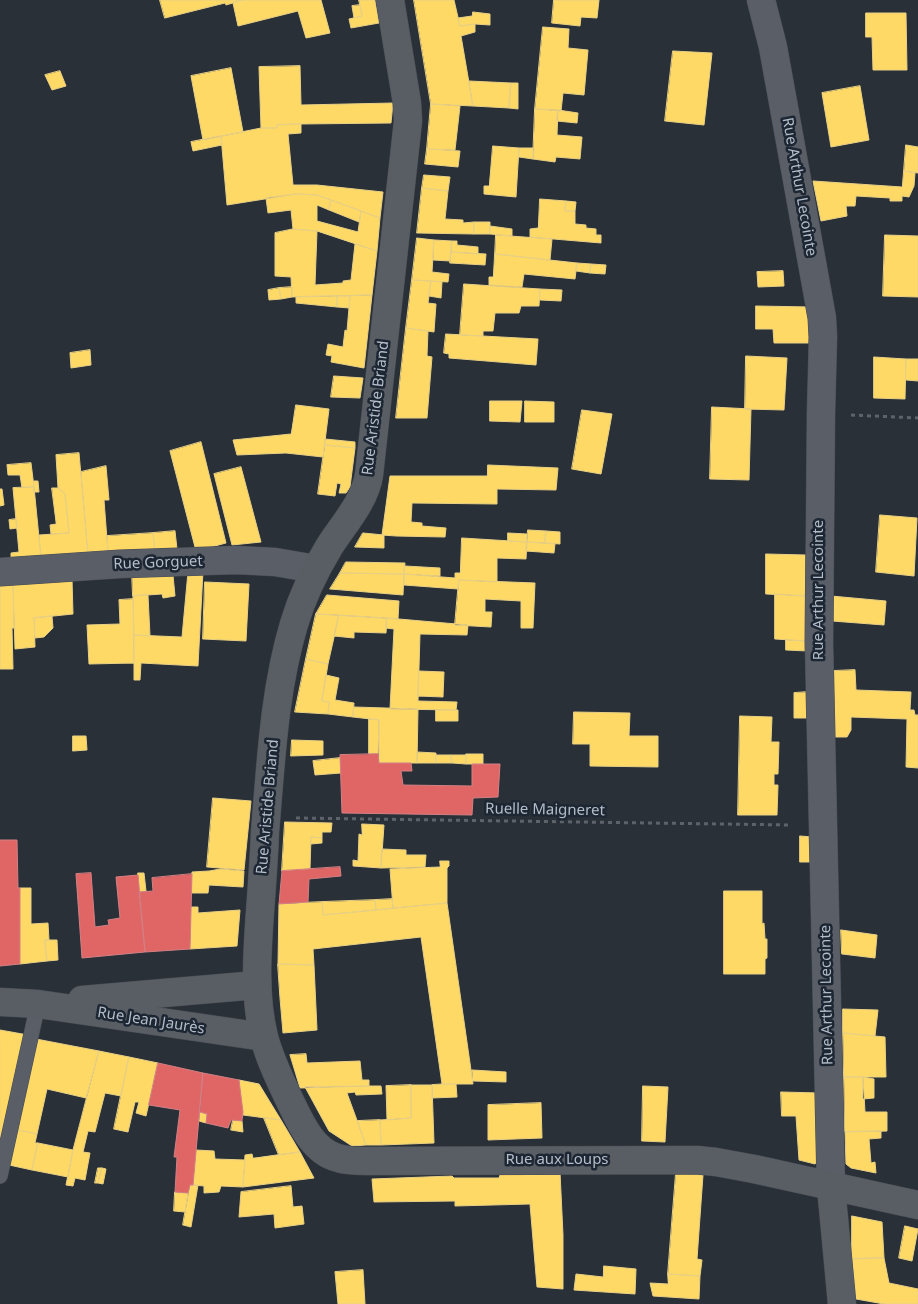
<!DOCTYPE html>
<meta charset="utf-8">
<style>
body{margin:0}
canvas{display:block;background:#2a3038}
</style>
<canvas width="918" height="1304"></canvas>
<script>
const c = document.querySelector('canvas').getContext('2d');
c.lineJoin = 'round';
function fill(path, color) {
  c.fillStyle = color;
  c.fill(path, 'evenodd');
}
function trace(path, color, width, dash) {
  c.strokeStyle = color;
  c.lineWidth = width;
  c.lineCap = dash ? 'butt' : 'round';
  c.setLineDash(dash || []);
  c.stroke(path);
}
function write(font, color, halo, rows, align = 'center') {
  c.font = font + ' "Noto Sans",sans-serif';
  c.lineWidth = 5;
  c.setLineDash([]);
  c.textBaseline = 'middle';
  c.strokeStyle = halo;
  c.fillStyle = color;
  for (const [text, x, y, turn = 0] of rows) {
    c.save();
    c.translate(x, y);
    c.rotate((+turn || 0) * Math.PI / 180);
    c.textAlign = isNaN(turn) ? turn : align;
    if (halo) c.strokeText(text, 0, 0);
    c.fillText(text, 0, 0);
    c.restore();
  }
}
const homes = new Path2D(`
 M160 0H243L226 5 225 3 165 18Z
 M243 0H321L330 33 306 38 298 11 238 26 233 3Z
 M359 0H375L379 23 351 28 349 19 362 16Z
 M414 0H454L460 26 475 24V32L461 36 473 106 431 104Z
 M554 0H599L597 18 581 17 580 26 552 23Z
 M360 5 362 16 354 18 352 6Z
 M473 12 490 14V25L475 24 460 26 458 18 472 16Z
 M866 13H906L907 70H873L872 37H866Z
 M543 27 569 29 568 48 588 50 584 95 563 93 561 111 535 109Z
 M673 51 712 53 704 125 665 121Z
 M300 66 301 105 393 103 391 123 301 124 277 125V128H261L259 67Z
 M231 68 243 132 203 140 191 76Z
 M60 71 66 86 52 90 45 75Z
 M469 81 511 83 509 108 473 106Z
 M511 83H518V109L509 108Z
 M860 86 869 140 831 147 822 93Z
 M431 104 460 106 455 150 427 149Z
 M535 109 558 110 557 135 582 137 580 159 556 157 555 162 533 159Z
 M558 110 578 113 577 123 557 121Z
 M301 124V133L288 134 293 185H317L383 192 380 218 317 195 296 194 227 205 221 136 261 128H277V125Z
 M221 136 222 145 193 151 191 142Z
 M906 145 918 147V173L904 171Z
 M493 146 519 148 516 197 484 194V186H489Z
 M519 148H534L533 159 519 157Z
 M427 149 460 151 458 167 425 164Z
 M904 171 915 173 914 186 909 197 902 196V201H890V198L856 196 855 206H846L847 216 821 221 813 181 902 187Z
 M424 175 450 177 448 191 422 188Z
 M422 188 448 191 445 219 463 220V223L474 222V234L417 233Z
 M296 194 317 195 331 200 329 210 317 205V221L358 232 361 211 380 218 377 251 317 231 293 229 291 210 268 213 266 198Z
 M540 199 566 201 565 211H575V224L586 225V228L596 229V235H601V243L530 237V229L538 228Z
 M331 200 361 211 359 222 329 210Z
 M566 201 576 202 575 211H565Z
 M474 222H490V234H474Z
 M490 226 512 229V236L490 234Z
 M293 229 317 231 315 285 343 283V281L351 280 355 244 377 251 372 295 292 297 291 277 275 276V233Z
 M496 235 552 239 550 260 495 254Z
 M885 235 918 236V297L883 296Z
 M417 238 434 240 432 272 449 274 448 282 412 280Z
 M434 240 452 241 450 261 433 260Z
 M452 241H457V245L478 247V254L451 252Z
 M451 252 486 254 485 265 450 263Z
 M495 254 577 263 575 279 524 274 522 287 489 285V277H493Z
 M577 263 591 264 590 273 576 271Z
 M591 264 606 265 605 274 590 273Z
 M783 271 784 286 758 287 757 272Z
 M412 280 431 281 428 303 436 304 434 332 406 328Z
 M431 281 442 282 441 298 429 296Z
 M464 284 540 289 539 306H521L519 313H495L493 331H483V336L460 335Z
 M292 287V297L281 299 279 288Z
 M279 288 281 299 269 300 268 290Z
 M540 289 562 290 561 301 540 300Z
 M372 295 364 368 331 362 332 356 326 355 328 344 343 347 345 330 347 331 350 296Z
 M337 296V307L296 303V297Z
 M337 296H350L349 308 337 307Z
 M756 306 811 307 810 343H774L773 329H756Z
 M406 328 428 331 427 356 432 357 427 418H396Z
 M446 334 538 339 536 365 449 358V354L444 353Z
 M90 350 91 365 71 368 70 353Z
 M746 356 787 358 784 410 745 409Z
 M874 357 906 359 905 399 874 398Z
 M906 359H918V381L906 380Z
 M334 376 363 378 360 398 331 397Z
 M490 401H522L520 422 490 421Z
 M525 401 554 402V422H525Z
 M296 405 329 409 323 457 286 453 237 455 233 440 291 434Z
 M712 407 751 409 749 480 710 479Z
 M582 410 612 414 601 474 572 469Z
 M325 439 355 442V448L325 445Z
 M201 442 226 543 196 551 170 451Z
 M325 445 355 448 350 487 346 493H339L341 484 337 483 335 496 318 494Z
 M79 453 88 555 41 558 39 535 69 533 65 494 58 488 56 455Z
 M31 463 34 487 22 488 20 475H8L7 465Z
 M488 465 558 468 556 490 497 489V504L412 503 411 522 422 523V526L446 528 445 537 396 536 382 535 390 476H487Z
 M106 466 109 500H104L108 553 88 555 81 472Z
 M241 467 261 542 232 545 214 474Z
 M34 481H38L39 492H34Z
 M34 487 41 558 11 560V553L19 552 13 488Z
 M52 488H58L65 494 69 533 51 534 50 525 56 524Z
 M0 489H2L4 505 0 506Z
 M880 515 917 518 914 576 876 572Z
 M16 519 17 528 10 529 9 520Z
 M528 530 546 531 545 543 527 542Z
 M175 531 177 549 155 551 153 533Z
 M546 531 560 532V544L545 543Z
 M153 533 155 551 108 553 107 536Z
 M363 533 384 535V548L355 547Z
 M508 533 527 534V542L508 541Z
 M462 538 527 542 526 559 497 558V582L459 580 458 589 404 585V574L455 578V573H460Z
 M527 542 555 544 554 553 526 551Z
 M766 554 806 555V596L766 594Z
 M346 562 405 563 404 574 340 573Z
 M405 566 440 568V576L404 574Z
 M203 571 198 666 141 663 140 680H134V635L182 637 188 572Z
 M132 573 173 575 175 596 163 598 162 594 133 596Z
 M340 573 404 574 403 595 330 589Z
 M72 579 73 614 34 618 35 647 15 649 13 583Z
 M459 580 535 583 533 628H521V601L485 599V612H492L491 627 455 625Z
 M205 582 249 584 246 641 203 639Z
 M13 583 14 628H12L13 669H0V584Z
 M775 594 806 596 807 641 775 639Z
 M148 595 150 636 134 635 133 596Z
 M327 595 399 601 398 619 316 614Z
 M831 596 886 601 884 625 832 621Z
 M133 599 134 663 89 664 87 625 120 624 119 600Z
 M316 614 339 615 328 664 306 659Z
 M339 615 387 618 386 633 354 632V638L334 636Z
 M52 616 53 628 44 637 35 638 34 618Z
 M387 618 468 625 467 635 420 634 418 701 457 702 456 710 390 709 394 629 386 628Z
 M786 640 807 641V651L786 650Z
 M306 659 328 664 322 701 329 702 328 714 295 712Z
 M855 670 856 690 911 692 910 710H914L915 715H918V768L906 767 907 719 851 717V730L847 737H834L833 671Z
 M419 671 444 672 443 697 418 696Z
 M326 675 339 678 335 700 354 703 353 717 328 714 329 702 322 701Z
 M808 692V718H794V693Z
 M354 707 418 709 417 763H379V720L353 717Z
 M436 710H458V721H436Z
 M574 712 630 713 629 736H658V767L590 766V744H573Z
 M740 716 772 717 771 742H779L778 774H774V785H778L777 815H738Z
 M369 719 379 720 378 754H369Z
 M73 736H86L87 750 73 751Z
 M292 740 323 741V755L291 756Z
 M417 752 436 753V763H417Z
 M466 754H483V764H466Z
 M436 755H451L452 763H436Z
 M451 755H466V764L452 763Z
 M340 758 341 773 315 775 313 761Z
 M213 798 251 801 244 870 207 867Z
 M285 822 332 823 331 832H322V838L311 837 310 869 282 871Z
 M362 824 384 825 381 868 353 866V860L358 861 359 834 362 835Z
 M800 836 813 837V862H800Z
 M311 837 322 838V843L311 844Z
 M382 849 406 850V855H426L425 867 381 868Z
 M440 861H449V866L447 868V903L393 908 390 869 440 867Z
 M221 869 244 871 243 887 209 885 208 893H191L192 872 209 871Z
 M138 873H144L146 891 139 892Z
 M20 888H31V924L48 923 49 940H45L47 961 20 964Z
 M724 891H762V924L764 923 765 939H767V958L765 959V974H724Z
 M392 899 393 908 376 910 375 900Z
 M375 900 376 910 323 915 322 902Z
 M322 902 323 915 447 903 473 1084H442L421 937 313 949 314 965 278 964 279 904Z
 M191 907H198V913L240 910 237 946 190 949Z
 M841 930 877 935 875 958 842 954Z
 M45 940H57L58 960 47 961Z
 M278 964 314 965 317 1030 283 1033 280 998Z
 M843 1009 878 1010 875 1036 843 1033Z
 M0 1030 28 1035 0 1155Z
 M843 1033 885 1037 886 1077H844Z
 M36 1039 99 1051 86 1098 47 1089 37 1134 18 1130Z
 M99 1051 129 1057 121 1096 105 1093 95 1132 88 1131 83 1152 90 1153 85 1180 75 1178 73 1186 66 1185 73 1150Z
 M306 1054 307 1063 360 1061 362 1080H369V1086L300 1088 290 1055Z
 M129 1057 158 1063 146 1116 136 1113 139 1102H135L128 1132 114 1129Z
 M472 1070 506 1072V1082L473 1081Z
 M844 1077H863L865 1112H887V1131L845 1132Z
 M863 1077 874 1079V1098L863 1099Z
 M239 1080 259 1084 281 1120 243 1115Z
 M442 1084H456L457 1097 432 1098V1085Z
 M411 1085V1118L387 1120 386 1086Z
 M411 1085H432L434 1143 381 1145 380 1120 411 1118Z
 M369 1086H381L382 1094 356 1095 355 1092 347 1093 366 1145 352 1146 329 1131 305 1087Z
 M643 1086 668 1087 665 1142 642 1141Z
 M781 1092 820 1093 822 1156 815 1164 799 1160 796 1116H782Z
 M541 1103 542 1138 488 1140V1105Z
 M200 1112 207 1114 206 1123 199 1121Z
 M264 1118 281 1120 300 1152 279 1155Z
 M233 1120 242 1121 243 1132 231 1130Z
 M380 1120 381 1145H366L357 1121Z
 M18 1130 37 1134 35 1143H38L32 1170 9 1165Z
 M881 1131V1138L869 1139 871 1163 875 1162 876 1173 851 1168 846 1164 845 1132Z
 M38 1143 73 1150 68 1177 32 1170Z
 M196 1150 214 1151 215 1159 245 1160 243 1187 221 1186 219 1192 204 1193V1186L193 1185Z
 M300 1152 314 1178 243 1187 245 1155 252 1154 253 1158Z
 M98 1168H102L98 1183H95Z
 M102 1168 106 1169 103 1184 98 1183Z
 M560 1172 563 1235V1289L537 1287 530 1204 455 1206V1201L374 1202 372 1179 452 1176 454 1178H499L500 1175Z
 M676 1173 703 1175 697 1259 702 1260 700 1276 668 1274Z
 M190 1185H198L191 1227 183 1225Z
 M291 1186 293 1207 302 1206 304 1224 275 1228 274 1214 239 1217 241 1192Z
 M175 1192 188 1193 185 1212 174 1211Z
 M852 1216 882 1222 884 1258 852 1259Z
 M905 1226 918 1229 912 1261 899 1258Z
 M884 1258 889 1283 918 1289V1304H884L856 1299 852 1259Z
 M604 1266 636 1269 635 1294 574 1290 576 1274 603 1277Z
 M363 1270 365 1304H338L335 1272Z
 M668 1274 700 1276 699 1299 653 1296 650 1283 668 1284Z`);
const shops = new Path2D(`
 M378 754 379 763H411L412 771H401L403 785 472 786V764H500L498 797 473 798 472 815 342 813 340 755Z
 M0 840H17L18 888H20V964L0 966Z
 M340 867 341 876 309 879 308 902 279 904 282 871Z
 M91 873 95 927 109 925 108 920 120 918 116 877 138 875 145 952 82 958 76 874Z
 M192 874 190 949 145 952 139 892 153 891 152 878Z
 M158 1063 203 1073 193 1185H190L188 1193 175 1192 177 1157H174L180 1110 149 1105Z
 M203 1073 239 1080 243 1112 242 1121 231 1120 228 1128 206 1123 207 1114 200 1112Z`);
const path = new Path2D(`
 M851 415 918 418
 M296 818 792 825`);
const lane = new Path2D(`
 M0 1176 38 1004`);
const street = new Path2D(`
 M761 0 773 47 822 318 823 337 821 413 819 644 831 1187
 M0 572 120 564 236 560 275 562 316 569`);
const secondary = new Path2D(`
 M390 0 407 103 408 121 369 475C365 501 343 525 329 547 314 572 302 597 294 624 274 691 271 762 265 832 264 858 262 885 260 912 257 953 254 997 264 1037 270 1060 280 1080 290 1101 300 1122 313 1152 338 1158 347 1161 358 1161 368 1161L697 1160 716 1162 754 1169 918 1205
 M82 1000 257 985
 M0 1002 38 1004 264 1037
 M831 1187 842 1304`);
const streetNames = [
 ["Rue Arthur Lecointe",799,187,80],
 ["Rue Aristide Briand",376,408,-83],
 ["Rue Gorguet",158,563,-2],
 ["Rue Arthur Lecointe",819,590,-90],
 ["Rue Aristide Briand",268,807,-85],
 ["Ruelle Maigneret",545,810,1],
 ["Rue Arthur Lecointe",827,995,-91],
 ["Rue Jean Jaurès",151,1021,9],
 ["Rue aux Loups",557,1160]
];
fill(homes, '#ffd966');
trace(homes, '#e8d084', 1);
fill(shops, '#e06666');
trace(shops, '#d38084', 1);
trace(lane, '#484c53', 16);
trace(street, '#484c53', 29);
trace(secondary, '#484c53', 29);
trace(path, '#5d636a', 3, [4, 4]);
trace(lane, '#5a5e66', 15);
trace(street, '#5a5e66', 28);
trace(secondary, '#595d64', 28);
write('15px', '#b4bcc9', '#1d2633', streetNames);
</script>
